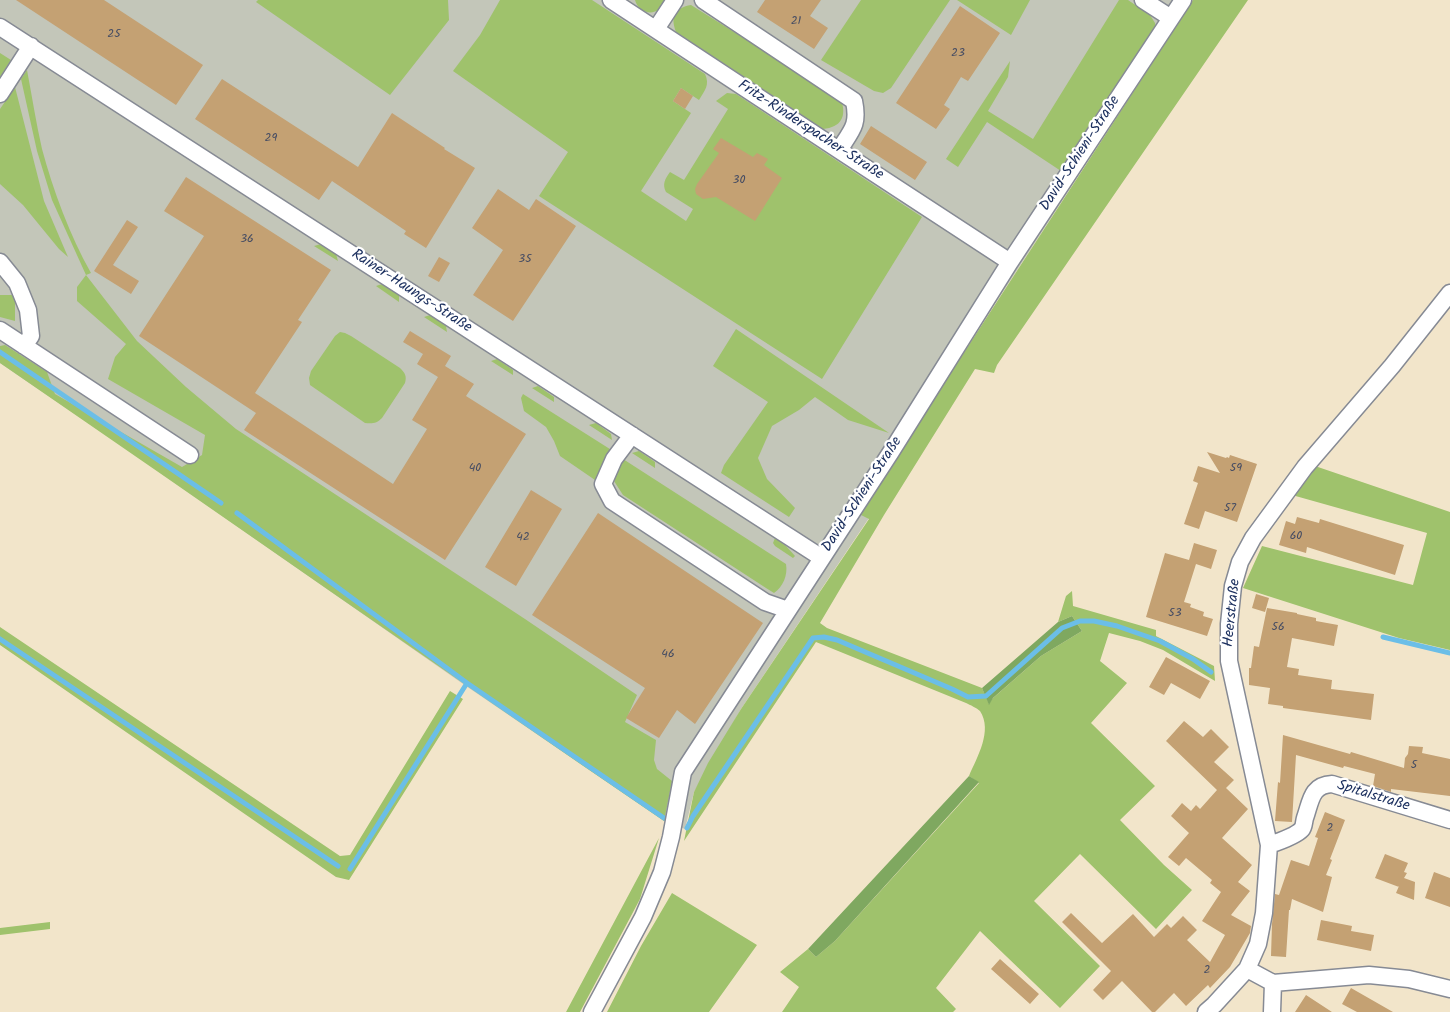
<!DOCTYPE html>
<meta charset="utf-8">
<style>
body{margin:0}
canvas{display:block;background:#f2e5ca}
</style>
<canvas width="1450" height="1012"></canvas>
<script>
const c = document.querySelector('canvas').getContext('2d');
c.lineJoin = 'round';
function fill(path, color) {
  c.fillStyle = color;
  c.fill(path, 'evenodd');
}
function trace(path, color, width, dash) {
  c.strokeStyle = color;
  c.lineWidth = width;
  c.lineCap = dash ? 'butt' : 'round';
  c.setLineDash(dash || []);
  c.stroke(path);
}
function write(font, color, halo, rows, align = 'center') {
  c.font = font + ' Kalam,sans-serif';
  c.lineWidth = 4.5;
  c.setLineDash([]);
  c.textBaseline = 'middle';
  c.strokeStyle = halo;
  c.fillStyle = color;
  for (const [text, x, y, turn = 0] of rows) {
    c.save();
    c.translate(x, y);
    c.rotate((+turn || 0) * Math.PI / 180);
    c.textAlign = isNaN(turn) ? turn : align;
    if (halo) c.strokeText(text, 0, 0);
    c.fillText(text, 0, 0);
    c.restore();
  }
}
const industrial = new Path2D(`
 M0 0H1193L859 513 869 518 741 709 694 792 685 829 664 821 466 686 132 453 0 363Z`);
const green = new Path2D(`
 M258 0H448L449 20 390 95 256 2Z
 M500 0H592L705 74C710 85 705 90 699 100L681 88 673 101 691 113 641 191 686 221 693 209 666 192C662 184 665 179 670 172L684 180 728 109 716 101 727 93 736 94 922 217 822 379 539 196 568 152 453 71 480 35Z
 M635 0H665C661 17 639 16 635 0Z
 M861 0H950L891 88 883 93 874 91 821 60Z
 M957 0H1030L1011 35Z
 M1119 0H1128L1150 15 1155 23 1156 30 1064 173 987 122 958 167 946 159 1010 61 1008 77 988 111 1033 139Z
 M1193 0H1248L997 365 994 373 975 369 884 515 820 623 827 628 982 688 989 704 992 699 1041 656 1082 631 1072 616 1058 622 1066 596 1072 591 1073 606 1156 630V636L1214 666 1215 681 1163 650 1140 641 1109 633 1100 661 1127 683 1091 723 1155 786 1120 820 1164 865 1192 890 1156 929 1080 854 1034 901 1100 966 1060 1008 980 931 936 988 956 1009 953 1012H782L799 987 780 972 808 949 816 957 835 941 979 783 969 776C977 757 993 731 980 711 977 708 970 705 966 703L816 642 684 841 694 792 708 763 741 709 869 519 859 514Z
 M691 5 841 99C847 117 841 127 823 129L676 32C670 16 675 8 691 5Z
 M0 53 11 60 0 77Z
 M27 70C32 96 36 123 42 149 53 190 70 236 91 273L86 275 137 341 186 387 236 429 525 619 637 695 625 722 656 740 654 760 657 769 672 781 664 821C442 670 222 515 0 363V346L5 345 47 372 55 394 182 467 202 455 205 435 108 379 115 357 126 344 77 301V287L86 275 52 200 37 151 21 79Z
 M15 87 44 201 68 257 59 249 23 205 0 184V109Z
 M321 244 336 254 338 261 314 246Z
 M382 284 399 295V302L376 286Z
 M0 295H15V321L0 317Z
 M430 315 446 326 447 332 424 317Z
 M736 329 889 433 848 420 815 397 799 410 772 426 758 458 767 479 795 508 789 517 721 473 724 465 768 402 713 366Z
 M340 332 345 333 351 336 400 368C405 373 407 376 405 383L382 418C377 423 373 424 365 423L310 385 309 378 311 371 335 336Z
 M497 359 513 370V375L491 361Z
 M538 386 554 397V402L532 388Z
 M523 394 613 451 595 480 560 456 554 441 546 427 524 411 521 398Z
 M596 423 611 434 612 440 589 425Z
 M639 451 655 462V468L632 453Z
 M623 459 786 564C788 575 783 587 774 593L766 588 623 495 614 481 617 470Z
 M1315 466 1450 512V650L1399 638 1243 588 1262 546 1413 585 1427 533 1292 495Z
 M775 538 786 546 795 556 793 558 775 546 773 543Z
 M0 627 340 856 350 855 450 691 463 699 349 880 336 877 0 645Z
 M659 838 640 899 580 1012H566Z
 M672 893 757 945 709 1012H607L641 946Z
 M50 922V929L0 935V928Z`);
const forest = new Path2D(`
 M1072 616 1082 631 1041 656 993 698 989 705 982 688 1058 622Z
 M969 776 979 782 835 941 816 957 808 949Z`);
const stream = new Path2D(`
 M0 352 221 503
 M237 513 467 683
 M1383 637 1450 653
 M0 639 338 866
 M687 828 693 816 813 638 824 637 837 640 952 689 968 697 986 696 1062 628 1080 621H1094L1117 626 1160 641 1193 659 1211 672
 M350 869 467 683 664 818`);
const building = new Path2D(`
 M16 0H104L203 65 176 105Z
 M765 0H821L810 16 828 28 814 49 757 12Z
 M960 6 1000 33 968 81 961 77 944 105 950 109 936 129 896 103Z
 M222 79 358 167 392 113 445 148 444 149 475 168 426 248 404 234 406 231 332 181 319 200 195 119Z
 M681 88 693 96 685 109 673 101Z
 M871 126 927 162 915 180 860 144Z
 M721 138 753 157 757 153 768 159 764 165 782 178 755 221 716 197 703 199 696 194 695 189 697 184 719 153 713 149Z
 M186 177 331 270 298 320 302 322 255 393 393 484 427 429 412 420 438 377 417 364 423 354 403 342 410 331 451 356 445 366 474 384 466 396 526 434 445 560 244 430 256 413 139 336 204 236 164 211Z
 M498 189 529 210 536 199 576 226 513 321 473 295 503 250 472 228Z
 M127 220 138 227 113 265 139 281 131 294 94 271Z
 M439 257 450 263 439 282 428 276Z
 M1207 452 1226 458 1227 457 1229 458 1230 455 1257 464 1237 522 1205 511 1199 529 1184 524 1198 483 1193 481 1198 466 1220 473Z
 M531 490 562 509 516 586 485 567Z
 M598 513 763 623 695 724 677 710 659 738 626 718 645 688 532 615Z
 M1297 517 1319 523 1320 519 1404 545 1395 575 1307 547 1306 553 1279 545 1286 521 1295 524Z
 M1194 543 1217 550 1211 569 1196 564 1184 602 1191 604 1190 607 1204 612 1203 616 1213 619 1207 636 1146 617 1165 553 1189 560Z
 M1256 594 1269 598 1265 612 1252 608Z
 M1267 608 1297 613V614L1316 618V621L1338 625 1334 646 1292 638 1287 667 1299 669 1298 675 1332 680 1331 689 1374 694 1371 720 1283 708V706L1268 704 1270 688 1249 685V668H1251L1254 646 1259 647Z
 M1166 657 1210 681 1200 699 1171 683 1164 695 1149 687Z
 M1184 721 1203 737 1211 729 1229 747 1214 762 1234 780 1226 788 1248 809 1222 838 1252 865 1238 882 1250 891 1231 915 1251 926 1250 933 1230 967 1210 988 1208 985 1186 1006 1174 993 1155 1012H1152L1122 981 1103 1000 1093 990 1111 971 1062 922 1071 913 1102 943 1133 914 1154 937 1167 924 1171 928 1183 916 1197 930 1187 940 1210 962 1225 935 1202 921 1221 892 1210 883 1212 880 1186 858 1179 866 1168 857 1189 833 1171 816 1182 803 1191 811 1196 805 1200 809 1217 790 1166 741Z
 M1283 735 1350 754 1351 752 1404 768 1405 758 1408 754 1409 746 1423 747 1422 753 1450 759V796L1391 789V792L1373 786 1375 774 1344 766 1343 768 1296 755 1292 822 1275 821 1278 782 1280 783Z
 M1325 812 1345 820 1330 859 1332 860 1326 875 1332 877 1323 912 1292 899 1290 910H1289L1286 957 1271 956 1272 924 1275 894 1279 895 1291 860 1309 866 1318 838 1315 837Z
 M1385 854 1408 863 1404 872 1407 873 1404 878 1415 882 1414 900 1396 893 1399 886V887L1375 878Z
 M1434 872 1450 878V907L1425 898Z
 M1321 920 1352 926 1351 931 1374 935 1371 951 1317 940Z
 M1000 959 1039 994 1030 1004 991 969Z
 M1351 988 1393 1012H1357L1342 1004Z
 M1306 995 1332 1012H1295Z`);
const minor = new Path2D(`
 M611 0C743 88 877 175 1010 262
 M703 0 854 101C859 125 852 130 839 150
 M1143 0 1171 18
 M0 27 822 558
 M656 29 675 0
 M0 94 31 46
 M0 262 17 283 28 310 31 336 24 346
 M0 330 190 455
 M632 435 614 459 603 484 612 501 765 602 788 610
 M1269 845C1278 842 1296 836 1302 829 1304 827 1304 821 1305 818 1311 801 1311 785 1332 784L1450 820
 M1247 969 1273 983 1369 975 1409 979 1450 989
 M592 1012 643 917 662 872 671 837 683 772 891 452 1010 262 1183 0
 M1206 1012 1214 1005 1247 969 1258 944 1264 913 1269 845 1229 661V624L1233 586 1240 562 1253 538 1305 467 1392 366 1450 293
 M1272 1012 1273 983`);
const numberNames = [
 ["21",796,22],
 ["25",114,35],
 ["23",958,54],
 ["29",271,139],
 ["30",739,181],
 ["36",247,240],
 ["35",525,260],
 ["40",475,469],
 ["59",1236,469],
 ["57",1230,509],
 ["60",1296,537],
 ["42",523,538],
 ["53",1175,614],
 ["56",1278,628],
 ["46",668,655],
 ["5",1414,766],
 ["2",1330,829],
 ["2",1207,971]
];
const streetNames = [
 ["Fritz-Rinderspacher-Straße",810,131,33],
 ["David-Schieni-Straße",1081,154,-57],
 ["Rainer-Haungs-Straße",411,292,33],
 ["David-Schieni-Straße",863,495,-57],
 ["Heerstraße",1233,613,-84],
 ["Spitalstraße",1373,797,17]
];
fill(industrial, '#c3c6b9');
fill(green, '#9fc26c');
fill(forest, '#7fa860');
trace(stream, '#6bbee7', 5);
fill(building, '#c4a173');
trace(minor, '#868a94', 19);
trace(minor, '#fff', 16);
write('12px', '#454c63', null, numberNames);
write('15px', '#1b2f5e', '#fff', streetNames);
</script>
